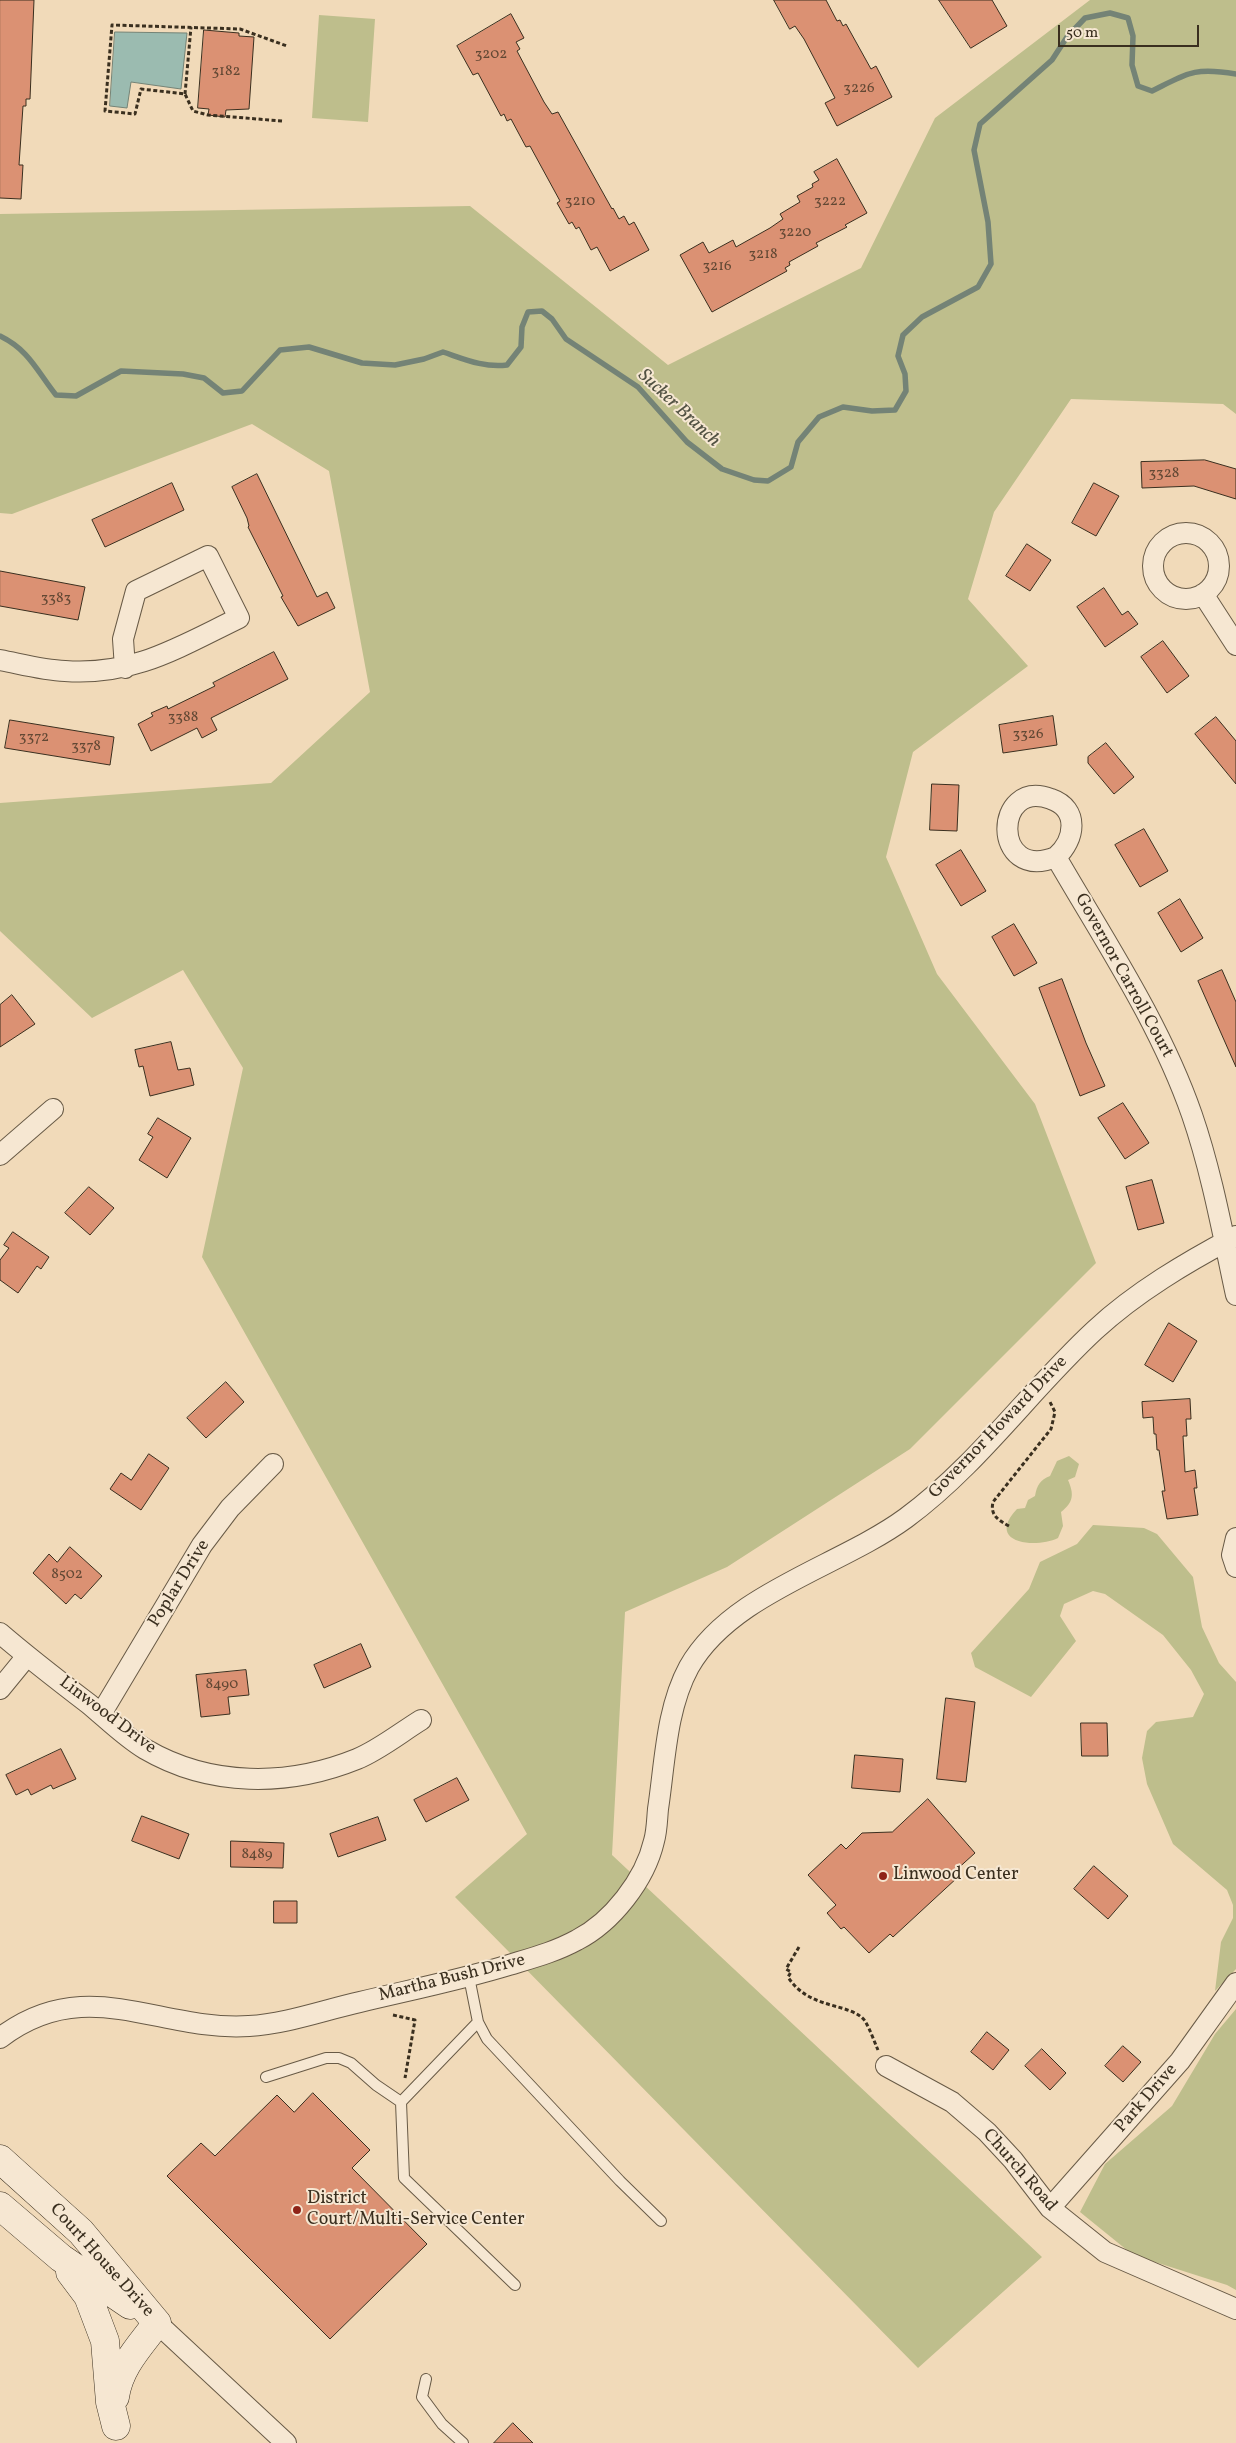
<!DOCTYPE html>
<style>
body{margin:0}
#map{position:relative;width:1236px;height:2443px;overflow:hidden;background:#f1dab9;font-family:Vollkorn,serif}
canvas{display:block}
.scale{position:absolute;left:1058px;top:25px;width:141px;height:22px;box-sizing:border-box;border:2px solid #3a2f1f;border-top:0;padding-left:6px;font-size:15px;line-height:18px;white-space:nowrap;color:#3a2f1f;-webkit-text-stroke:4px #f6e7d2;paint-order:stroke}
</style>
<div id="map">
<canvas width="1236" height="2443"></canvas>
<div class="scale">50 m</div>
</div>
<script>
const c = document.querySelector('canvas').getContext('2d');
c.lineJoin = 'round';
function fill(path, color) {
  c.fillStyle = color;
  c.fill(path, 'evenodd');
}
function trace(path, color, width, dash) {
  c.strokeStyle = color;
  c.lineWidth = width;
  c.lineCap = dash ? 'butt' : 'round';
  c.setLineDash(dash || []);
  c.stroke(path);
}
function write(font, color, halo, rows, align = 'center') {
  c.font = font + ' Vollkorn,serif';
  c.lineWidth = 4;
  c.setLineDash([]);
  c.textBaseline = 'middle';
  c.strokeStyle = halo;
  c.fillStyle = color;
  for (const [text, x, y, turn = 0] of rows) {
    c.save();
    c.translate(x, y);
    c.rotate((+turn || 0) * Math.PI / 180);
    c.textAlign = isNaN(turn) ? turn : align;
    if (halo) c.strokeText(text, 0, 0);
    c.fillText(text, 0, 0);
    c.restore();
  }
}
const green = new Path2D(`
 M1090 0H1236V414L1223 404 1071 399 994 512 968 599 1028 666 913 752 886 857 937 974 1035 1104 1096 1263 910 1449 727 1567 625 1612 612 1855 1042 2257 918 2368 455 1897 527 1834 202 1257 243 1068 183 970 92 1018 0 931V803L271 783 370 692 329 471 252 424 12 514 0 513V214L470 206 668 365 861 268 935 118Z
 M319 15 375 19 368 122 312 118Z
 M1069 1456 1079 1464 1075 1477 1068 1480C1074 1494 1074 1502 1061 1512L1063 1526 1058 1538C1035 1549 985 1543 1017 1509L1025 1508 1028 1500 1035 1496C1037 1485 1040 1480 1050 1476L1057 1461Z
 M1093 1525 1144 1528 1157 1534 1193 1577 1202 1627 1219 1663 1236 1682V1969L1215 1991 1221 1942 1233 1918V1905L1227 1890 1173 1844 1147 1784 1142 1758 1147 1731 1156 1722 1193 1717 1204 1694 1191 1670 1163 1635 1105 1594 1093 1591 1064 1604 1060 1616 1076 1641 1031 1697 975 1667 971 1653 1029 1589 1040 1562 1077 1544Z
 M1236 2009V2290L1227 2285 1133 2255 1080 2212 1105 2164 1172 2106 1215 2034Z`);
const water = new Path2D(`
 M115 32 187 33 181 89 131 82 127 108 110 106Z`);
const stream = new Path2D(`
 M0 336C29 350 37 371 56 395L76 396 121 371 183 374 204 378 223 393 242 391 280 350 309 347 362 363 395 365 424 359 443 352C464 359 484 368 507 365L521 347 522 327 528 312 542 311 552 319 566 339 638 387 687 442 722 469 754 480 768 481 791 467 798 442 819 417 843 407 872 411 895 410 906 391 905 374 898 356 903 335 922 317 978 287 991 264 988 222 974 150 980 124 1052 60 1067 37 1085 18 1110 13 1128 18 1133 36 1132 65 1138 86 1152 91C1188 73 1194 67 1236 74`);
const building = new Path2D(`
 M0 0H34L30 99H26V106H23L19 165H23L21 199 0 198Z
 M774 0H826L837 21 840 20 843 26 846 24 871 69 876 66 892 97 837 126 825 103 835 98 804 39 795 26 790 29Z
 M939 0H992L1007 26 971 48Z
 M511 14 524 38 516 42 520 49 517 51 544 102 552 114 558 112 612 209 613 208 619 219 624 216 629 225 634 222 649 250 610 271 597 247 591 250 579 227 576 229 572 222 569 224 557 203 560 201 530 146 526 147 511 119 507 121 504 114 501 116 478 73 473 75 457 46Z
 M204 30 239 33V36L254 37 249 109 226 110 225 117 208 115 209 109 198 108Z
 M837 159 867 213 845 225 847 227 816 243 818 246 789 262 790 265 785 268 787 271 712 312 680 255 703 242 709 253 733 240 736 247 770 228 783 219 780 214 800 202 797 196 813 187 812 184 819 180 814 172Z
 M1205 460 1236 469V499L1194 486 1142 488 1141 462Z
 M257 474 317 597 327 592 335 608 298 626 281 597 283 596 248 527 249 526 247 518 232 487Z
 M172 483 184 510 105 547 92 520Z
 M1094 483 1119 496 1096 536 1072 523Z
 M1027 544 1051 560 1030 591 1006 576Z
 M0 571 85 587 78 620 0 606Z
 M1104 588 1122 615 1128 611 1138 624 1105 647 1077 607Z
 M1163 641 1189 676 1167 693 1141 657Z
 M274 652 288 679 211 718 217 730 202 738 197 728 151 751 138 724 153 716 151 713 167 706 168 709 215 686 213 683Z
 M1053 716 1057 745 1003 753 999 725Z
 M1216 717 1236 741V784L1195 734Z
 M10 720 114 737 110 765 5 748Z
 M1106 743 1134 777 1114 794 1088 763V757Z
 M932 784 959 785 957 831 930 830Z
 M1144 829 1168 871 1140 887 1115 845Z
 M961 850 986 891 961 906 936 865Z
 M1180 899 1203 938 1181 952 1158 913Z
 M1014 924 1037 963 1014 976 992 937Z
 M1222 970 1236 1002V1067L1198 981Z
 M1062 979 1086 1043 1105 1086 1080 1096 1039 988Z
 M12 995 35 1024 0 1047V1005Z
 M171 1042 178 1070 190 1068 194 1085 150 1096 143 1066 139 1067 135 1050Z
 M1123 1103 1149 1143 1125 1159 1098 1118Z
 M158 1118 191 1138 167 1178 139 1160 153 1137 148 1134Z
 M1152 1180 1164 1223 1138 1230 1126 1187Z
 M89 1187 114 1208 90 1235 65 1213Z
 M13 1232 49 1257 41 1269 37 1266 18 1293 0 1280V1260L9 1248 4 1245Z
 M1169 1323 1197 1341 1173 1382 1145 1365Z
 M226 1382 244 1402 206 1438 187 1418Z
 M1190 1399 1191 1419H1186L1187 1436H1183L1185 1472 1195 1470 1197 1488H1194L1198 1515 1167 1519 1162 1491H1165L1159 1450H1157L1156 1434H1154L1153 1417 1143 1418 1142 1402Z
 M149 1454 169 1468 141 1510 110 1489 121 1473 131 1480Z
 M70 1547 102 1576 81 1599 75 1594 66 1604 33 1573 49 1554 57 1562Z
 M361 1644 371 1667 324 1688 314 1665Z
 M246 1670 249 1695 228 1697 230 1714 201 1717 196 1675Z
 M946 1698 975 1702 966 1782 937 1779Z
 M1081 1723H1107L1108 1756H1082Z
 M61 1749 76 1779 53 1789 51 1785 31 1795 28 1789 16 1795 6 1775Z
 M855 1755 903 1759 900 1792 852 1788Z
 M457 1778 469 1800 426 1822 414 1800Z
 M928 1799 975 1853 954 1872 958 1877 893 1937 890 1934 869 1953 844 1927 841 1929 827 1913 836 1905 808 1875 841 1844 846 1849 862 1833 892 1832Z
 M142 1816 189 1834 179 1859 132 1841Z
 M378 1817 386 1840 338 1857 330 1834Z
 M231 1841 284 1843 283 1868 231 1867Z
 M1094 1866 1128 1896 1108 1919 1074 1889Z
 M274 1901H297V1923H274Z
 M987 2032 1009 2050 993 2070 971 2052Z
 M1123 2046 1141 2062 1123 2082 1105 2066Z
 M1042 2049 1066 2073 1050 2090 1025 2066Z
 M313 2093 370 2150 352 2168 427 2244 330 2339 167 2176 201 2143 215 2156 277 2095 294 2112Z
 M513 2423 533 2443H494Z`);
const path = new Path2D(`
 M185 94 191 27
 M282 121 208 115 193 111 185 94 141 89 135 114 105 111 112 25 240 29 287 46
 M1009 1526C998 1520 990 1515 993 1502L1051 1429 1055 1412 1050 1402
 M799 1947 786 1969 791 1972 788 1977C810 2011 851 2002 865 2021 870 2029 874 2041 878 2050
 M393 2015 415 2020 405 2078`);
const service = new Path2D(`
 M469 1977 478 2022 487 2039 620 2181 661 2221
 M266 2077 326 2058H339L351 2063 376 2085 401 2102 478 2022
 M401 2102 404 2178 515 2285
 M426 2379 422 2397 442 2424 463 2443`);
const minor = new Path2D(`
 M1153 566a33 33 0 1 1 66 0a33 33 0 1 1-66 0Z
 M1203 594 1236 645
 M0 660C21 664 43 670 65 671 134 676 179 647 239 618L208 556 136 591 123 639 125 668
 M1056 857C1075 840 1080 809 1051 799 993 777 991 883 1056 857 1104 940 1160 1023 1192 1115 1212 1173 1223 1235 1236 1295
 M0 1155 53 1109
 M1236 1538 1232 1555 1236 1567
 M0 1633C29 1658 59 1681 89 1704 107 1719 125 1737 145 1749 210 1787 288 1787 357 1759 379 1750 400 1733 421 1720
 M0 1689 27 1656
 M101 1714 202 1545 230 1508 273 1464
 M0 2038C86 1972 159 2032 249 2026 286 2024 324 2010 360 2002 410 1990 460 1980 509 1965 532 1958 555 1952 577 1940 612 1922 645 1880 654 1841 657 1831 657 1819 658 1809 665 1763 666 1709 689 1667 731 1593 839 1567 906 1518 978 1465 1030 1390 1095 1330 1136 1292 1187 1262 1236 1236
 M886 2066 952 2102 987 2132 1013 2160 1050 2208 1105 2252 1236 2309
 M1050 2208 1180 2061 1236 1983
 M157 2323 286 2443`);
const secondary = new Path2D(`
 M0 2159 81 2232 157 2323
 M0 2206 61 2258 130 2305
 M70 2272 88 2296 105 2341 110 2402 116 2426
 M115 2397C119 2367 140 2346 157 2323`);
const markers = [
 [883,1876,5,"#8f2418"],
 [297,2210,5,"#8f2418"]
];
const numberNames = [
 ["3202",491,55],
 ["3182",226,72],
 ["3226",859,89],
 ["3210",580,202],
 ["3222",830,202],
 ["3220",795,233],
 ["3218",763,255],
 ["3216",717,267],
 ["3328",1164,474],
 ["3383",56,599],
 ["3388",183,718],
 ["3326",1028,735],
 ["3372",34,738],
 ["3378",86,747],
 ["8502",67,1575],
 ["8490",222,1685],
 ["8489",257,1855]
];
const streetNames = [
 ["Governor Carroll Court",1123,976,61],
 ["Governor Howard Drive",999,1428,-46],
 ["Poplar Drive",180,1584,-58],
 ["Linwood Drive",107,1716,37],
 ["Martha Bush Drive",452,1979,-14],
 ["Park Drive",1147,2099,-49],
 ["Church Road",1019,2171,49],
 ["Court House Drive",101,2261,48]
];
const poiNames = [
 ["Linwood Center",893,1876],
 ["District",307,2200],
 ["Court/Multi-Service Center",307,2221]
];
const waterNames = [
 ["Sucker Branch",678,409,43]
];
fill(green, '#bebe8c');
fill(water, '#9bbbb0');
trace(water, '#748376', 1);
trace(stream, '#748376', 5.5);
fill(building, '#db9173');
trace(building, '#3a2f1f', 1);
trace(service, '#685a46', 12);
trace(minor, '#685a46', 22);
trace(secondary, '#3a2f1f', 29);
trace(path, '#3a2f1f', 3, [4, 2.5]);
trace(service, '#f6e7d2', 10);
trace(minor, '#f6e7d2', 20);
trace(secondary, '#f6e7d2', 28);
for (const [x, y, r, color] of markers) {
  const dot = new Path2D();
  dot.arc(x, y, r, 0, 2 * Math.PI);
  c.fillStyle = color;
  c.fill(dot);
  trace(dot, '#f6e7d2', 2);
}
write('15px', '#624834', null, numberNames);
write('18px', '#3a2f1f', '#f6e7d2', streetNames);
write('18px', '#3a2f1f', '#f6e7d2', poiNames, 'left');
write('italic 19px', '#525243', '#f6e7d2', waterNames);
</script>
